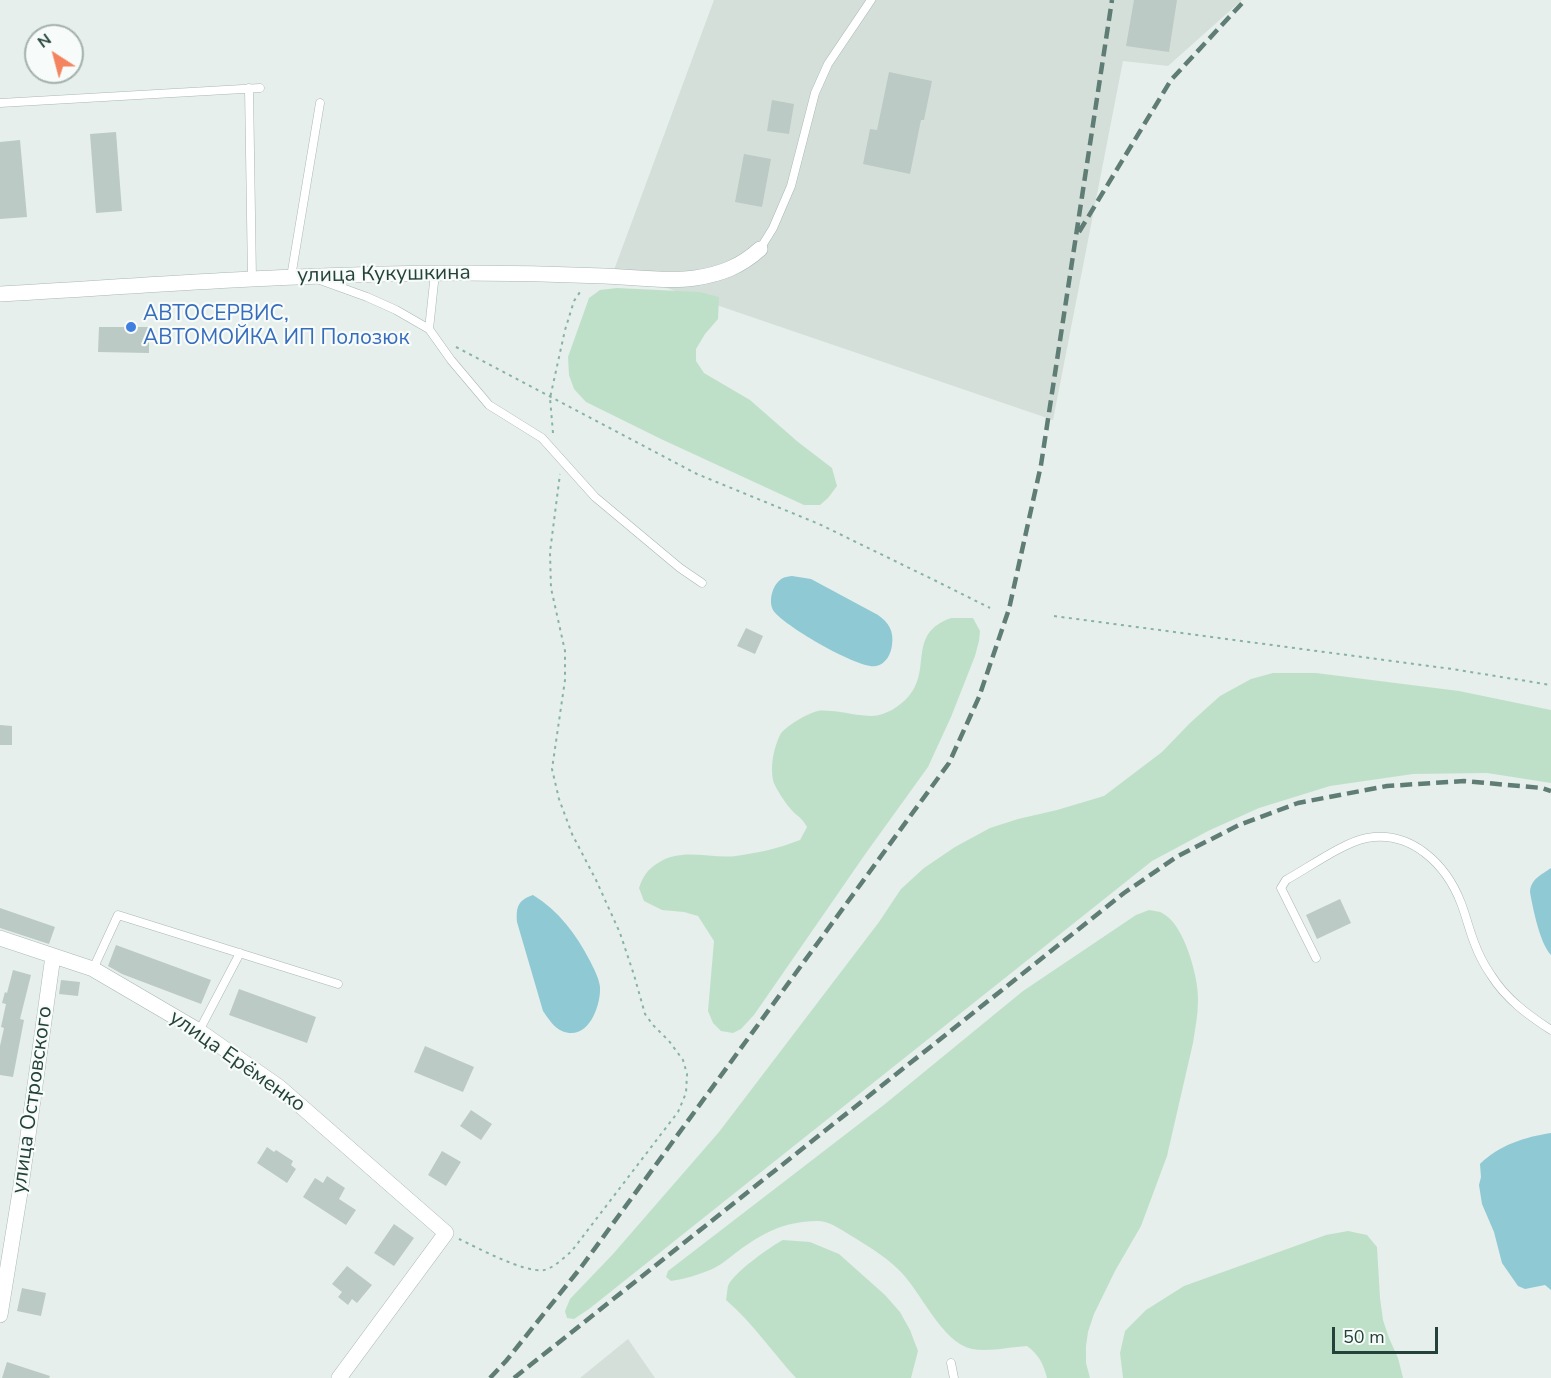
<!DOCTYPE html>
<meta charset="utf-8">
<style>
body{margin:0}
#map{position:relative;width:1551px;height:1378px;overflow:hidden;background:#e6efeb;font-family:"Nunito Sans",sans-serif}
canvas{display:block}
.north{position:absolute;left:24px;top:24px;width:60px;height:60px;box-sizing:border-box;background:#f7fbf9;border:2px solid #a3b1ad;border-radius:50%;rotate:324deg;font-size:16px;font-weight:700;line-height:24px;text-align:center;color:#24423a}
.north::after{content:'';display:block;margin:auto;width:21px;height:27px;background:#f4845f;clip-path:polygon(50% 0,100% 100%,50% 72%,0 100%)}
.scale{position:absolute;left:1332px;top:1327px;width:106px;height:27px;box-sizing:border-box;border:3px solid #24423a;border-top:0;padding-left:8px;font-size:18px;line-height:21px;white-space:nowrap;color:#24423a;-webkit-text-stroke:4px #f7fbf9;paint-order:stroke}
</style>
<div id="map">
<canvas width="1551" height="1378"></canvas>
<div class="north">N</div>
<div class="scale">50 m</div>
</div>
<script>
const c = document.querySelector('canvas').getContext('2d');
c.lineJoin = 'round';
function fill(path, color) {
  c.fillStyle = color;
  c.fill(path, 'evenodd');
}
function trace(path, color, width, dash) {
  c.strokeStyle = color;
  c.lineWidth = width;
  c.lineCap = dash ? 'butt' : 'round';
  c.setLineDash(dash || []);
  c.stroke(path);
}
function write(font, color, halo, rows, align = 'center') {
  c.font = font + ' "Nunito Sans",sans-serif';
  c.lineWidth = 4.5;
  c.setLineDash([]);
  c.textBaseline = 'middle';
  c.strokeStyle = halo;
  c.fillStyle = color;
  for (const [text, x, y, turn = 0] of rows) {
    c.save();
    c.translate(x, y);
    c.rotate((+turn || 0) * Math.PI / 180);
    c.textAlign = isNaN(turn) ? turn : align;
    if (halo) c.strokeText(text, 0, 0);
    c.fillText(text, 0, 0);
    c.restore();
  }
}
const built = new Path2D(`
 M714 0H1242L1168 66 1123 61 1053 420 614 270Z
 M628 1339 655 1378H580Z`);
const green = new Path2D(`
 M617 288 700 292 719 297 718 319 705 334 696 349V361L704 373 750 400 798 442 832 468 837 486 828 498 820 505H804L661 439 586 402 574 389 569 375 568 357 589 298 600 290Z
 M951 618H973L980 631 979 641 975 656 951 717 928 767 866 853 754 1015 741 1029 733 1033 721 1031 713 1023 708 1011 714 941 698 916 684 912 662 910 644 901 639 888C643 876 647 870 658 863 682 847 710 859 736 856 758 853 780 848 800 840L807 827C801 816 796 816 789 807 785 802 774 786 773 780 770 766 774 747 780 735 784 727 808 713 818 711 822 710 827 711 832 711 845 712 859 716 872 716 885 716 900 706 908 697 933 670 906 634 951 618Z
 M1273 673H1316L1459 691 1551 710V783L1487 773 1413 774 1330 786 1259 808 1208 831 1152 861 589 1309 574 1319 567 1318 565 1311 570 1299 613 1254 719 1132 879 922 901 889 924 868 955 847 990 828 1018 819 1057 810 1104 796 1162 752 1190 723 1220 696 1251 679Z
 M1149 910C1153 911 1159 911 1162 913 1184 923 1199 978 1198 1001 1198 1015 1195 1029 1193 1043L1167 1156 1141 1226 1115 1271 1094 1314 1088 1332 1086 1346V1363L1090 1378H1047C1043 1363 1039 1355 1027 1346 1010 1347 989 1352 972 1349 941 1342 921 1291 899 1270 885 1256 866 1245 850 1235 840 1229 829 1221 817 1221 783 1222 764 1232 737 1252 729 1258 720 1266 710 1270 698 1275 684 1279 671 1281L666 1277 668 1271 885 1104 1023 991 1136 915Z
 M1348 1231 1367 1235 1377 1247 1380 1298 1383 1320 1389 1338 1398 1358 1403 1378H1123L1120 1353 1125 1331 1146 1310 1184 1286 1326 1235Z
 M783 1240 810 1242 839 1254 885 1295 900 1312 910 1330 918 1351 911 1378H796C772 1352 753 1323 726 1300 727 1295 727 1290 728 1286 733 1273 771 1246 783 1240Z`);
const water = new Path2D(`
 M792 576 811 579 878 615C889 623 894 631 892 645 891 654 886 664 876 666 860 670 782 625 773 610 768 600 773 583 783 578 785 577 790 576 792 576Z
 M1551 868V955C1540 944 1533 909 1530 892 1531 879 1541 875 1551 868Z
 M533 895C559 911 576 934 590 961 594 969 599 978 600 987 601 1006 588 1042 562 1031 554 1028 548 1018 543 1011L517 922C516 907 518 900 533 895Z
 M1551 1133V1290L1545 1285 1525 1289 1518 1286 1502 1263 1494 1232 1482 1204 1479 1185 1481 1177 1480 1164C1499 1145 1525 1137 1551 1133Z`);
const building = new Path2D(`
 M1134 0H1177L1169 52 1126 46Z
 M889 72 932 81 924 120H921L910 174 863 164 870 129 877 130Z
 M772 100 794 104 789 134 767 131Z
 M116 132 122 211 96 213 90 134Z
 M20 140 27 217 0 219V142Z
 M744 154 771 159 762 207 735 202Z
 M99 327H149V353L98 352Z
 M746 628 763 636 755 654 737 646Z
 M0 725 12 726V745H0Z
 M1340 899 1351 923 1317 939 1306 915Z
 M0 908 55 927 49 944 0 928Z
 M116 945 211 980 201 1004 122 974 108 966Z
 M13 970 31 975 20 1019 24 1020 13 1077 0 1075V1046L4 1028 1 1027 6 1004 2 1003 5 992 7 993Z
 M61 980 80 982 78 996 59 994Z
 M239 989 316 1017 307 1043 229 1015Z
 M425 1046 474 1067 463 1092 414 1072Z
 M471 1110 492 1124 481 1140 460 1126Z
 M267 1147 274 1152 276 1150 293 1161 291 1165 296 1169 287 1183 257 1163Z
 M442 1151 461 1162 446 1186 428 1175Z
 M327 1176 345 1188 339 1199 356 1210 346 1225 303 1197 315 1178 323 1183Z
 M394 1224 414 1238 394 1266 374 1253Z
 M347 1266 372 1285 357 1303 352 1299 348 1305 338 1297 342 1292 332 1284Z
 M22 1288 46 1293 41 1316 17 1311Z
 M7 1362 50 1376 49 1378H2Z`);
const path = new Path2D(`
 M456 347 697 474 819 524 936 581 990 608
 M553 433 550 398 565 330 574 301 582 289
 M1054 616 1452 669 1551 685
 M459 1239C478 1248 524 1273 544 1270 554 1268 563 1258 571 1252L678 1112 686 1093 687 1074 683 1060 669 1041 653 1025 645 1014 634 975 620 933 596 880 572 834 559 799 552 769 565 680V651L551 588 550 552 560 474`);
const service = new Path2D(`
 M249 88 252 279
 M0 103 260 88
 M760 249 773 228 791 186 815 93 828 64 871 0
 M291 277 320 103
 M320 280 367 297 396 310 429 329 451 360 489 405 542 438 595 497 680 568 702 583
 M429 329 435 273
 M1316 958 1281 888 1286 880C1308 868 1344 842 1367 838 1411 830 1446 864 1461 903 1466 916 1469 929 1474 942 1478 953 1484 965 1491 975 1506 999 1528 1015 1551 1030
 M93 969 118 915 338 984
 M199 1031 240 953
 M951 1363 954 1378`);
const minor = new Path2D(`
 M0 294C154 285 309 273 463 273 510 273 557 274 604 276 632 277 668 282 695 278 721 274 740 267 760 249
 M0 938 93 969 199 1031 279 1087 446 1233 339 1378
 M0 1315 21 1186 53 956`);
const rail = new Path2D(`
 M1079 232 1171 80 1245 0
 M490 1378 506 1361 582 1266 949 763 979 697 1009 609 1041 465 1112 0
 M514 1378 1124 893 1178 856 1239 825 1298 803 1387 786 1464 781 1542 788 1551 791`);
const markers = [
 [131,327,6,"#3f7fe0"]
];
const streetNames = [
 ["улица Кукушкина",384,275,-1],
 ["улица Ерёменко",237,1062,35],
 ["улица Островского",33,1100,-82]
];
const shopNames = [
 ["АВТОСЕРВИС,",143,315],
 ["АВТОМОЙКА ИП Полозюк",143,339]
];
fill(built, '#d4dfda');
fill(green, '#bfe0c8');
fill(water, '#8ec9d4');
fill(building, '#bbcac4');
trace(service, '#a8b8b2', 9);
trace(minor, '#a8b8b2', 16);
trace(path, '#86b3a5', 2, [3, 4.5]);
trace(service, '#fff', 8);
trace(minor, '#fff', 15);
trace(rail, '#5f7d75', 4.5, [12, 6]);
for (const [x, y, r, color] of markers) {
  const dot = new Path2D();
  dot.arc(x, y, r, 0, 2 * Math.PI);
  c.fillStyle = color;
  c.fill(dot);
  trace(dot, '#f7fbf9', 2);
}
write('21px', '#24423a', '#f7fbf9', streetNames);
write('21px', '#366cbe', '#f7fbf9', shopNames, 'left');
</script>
